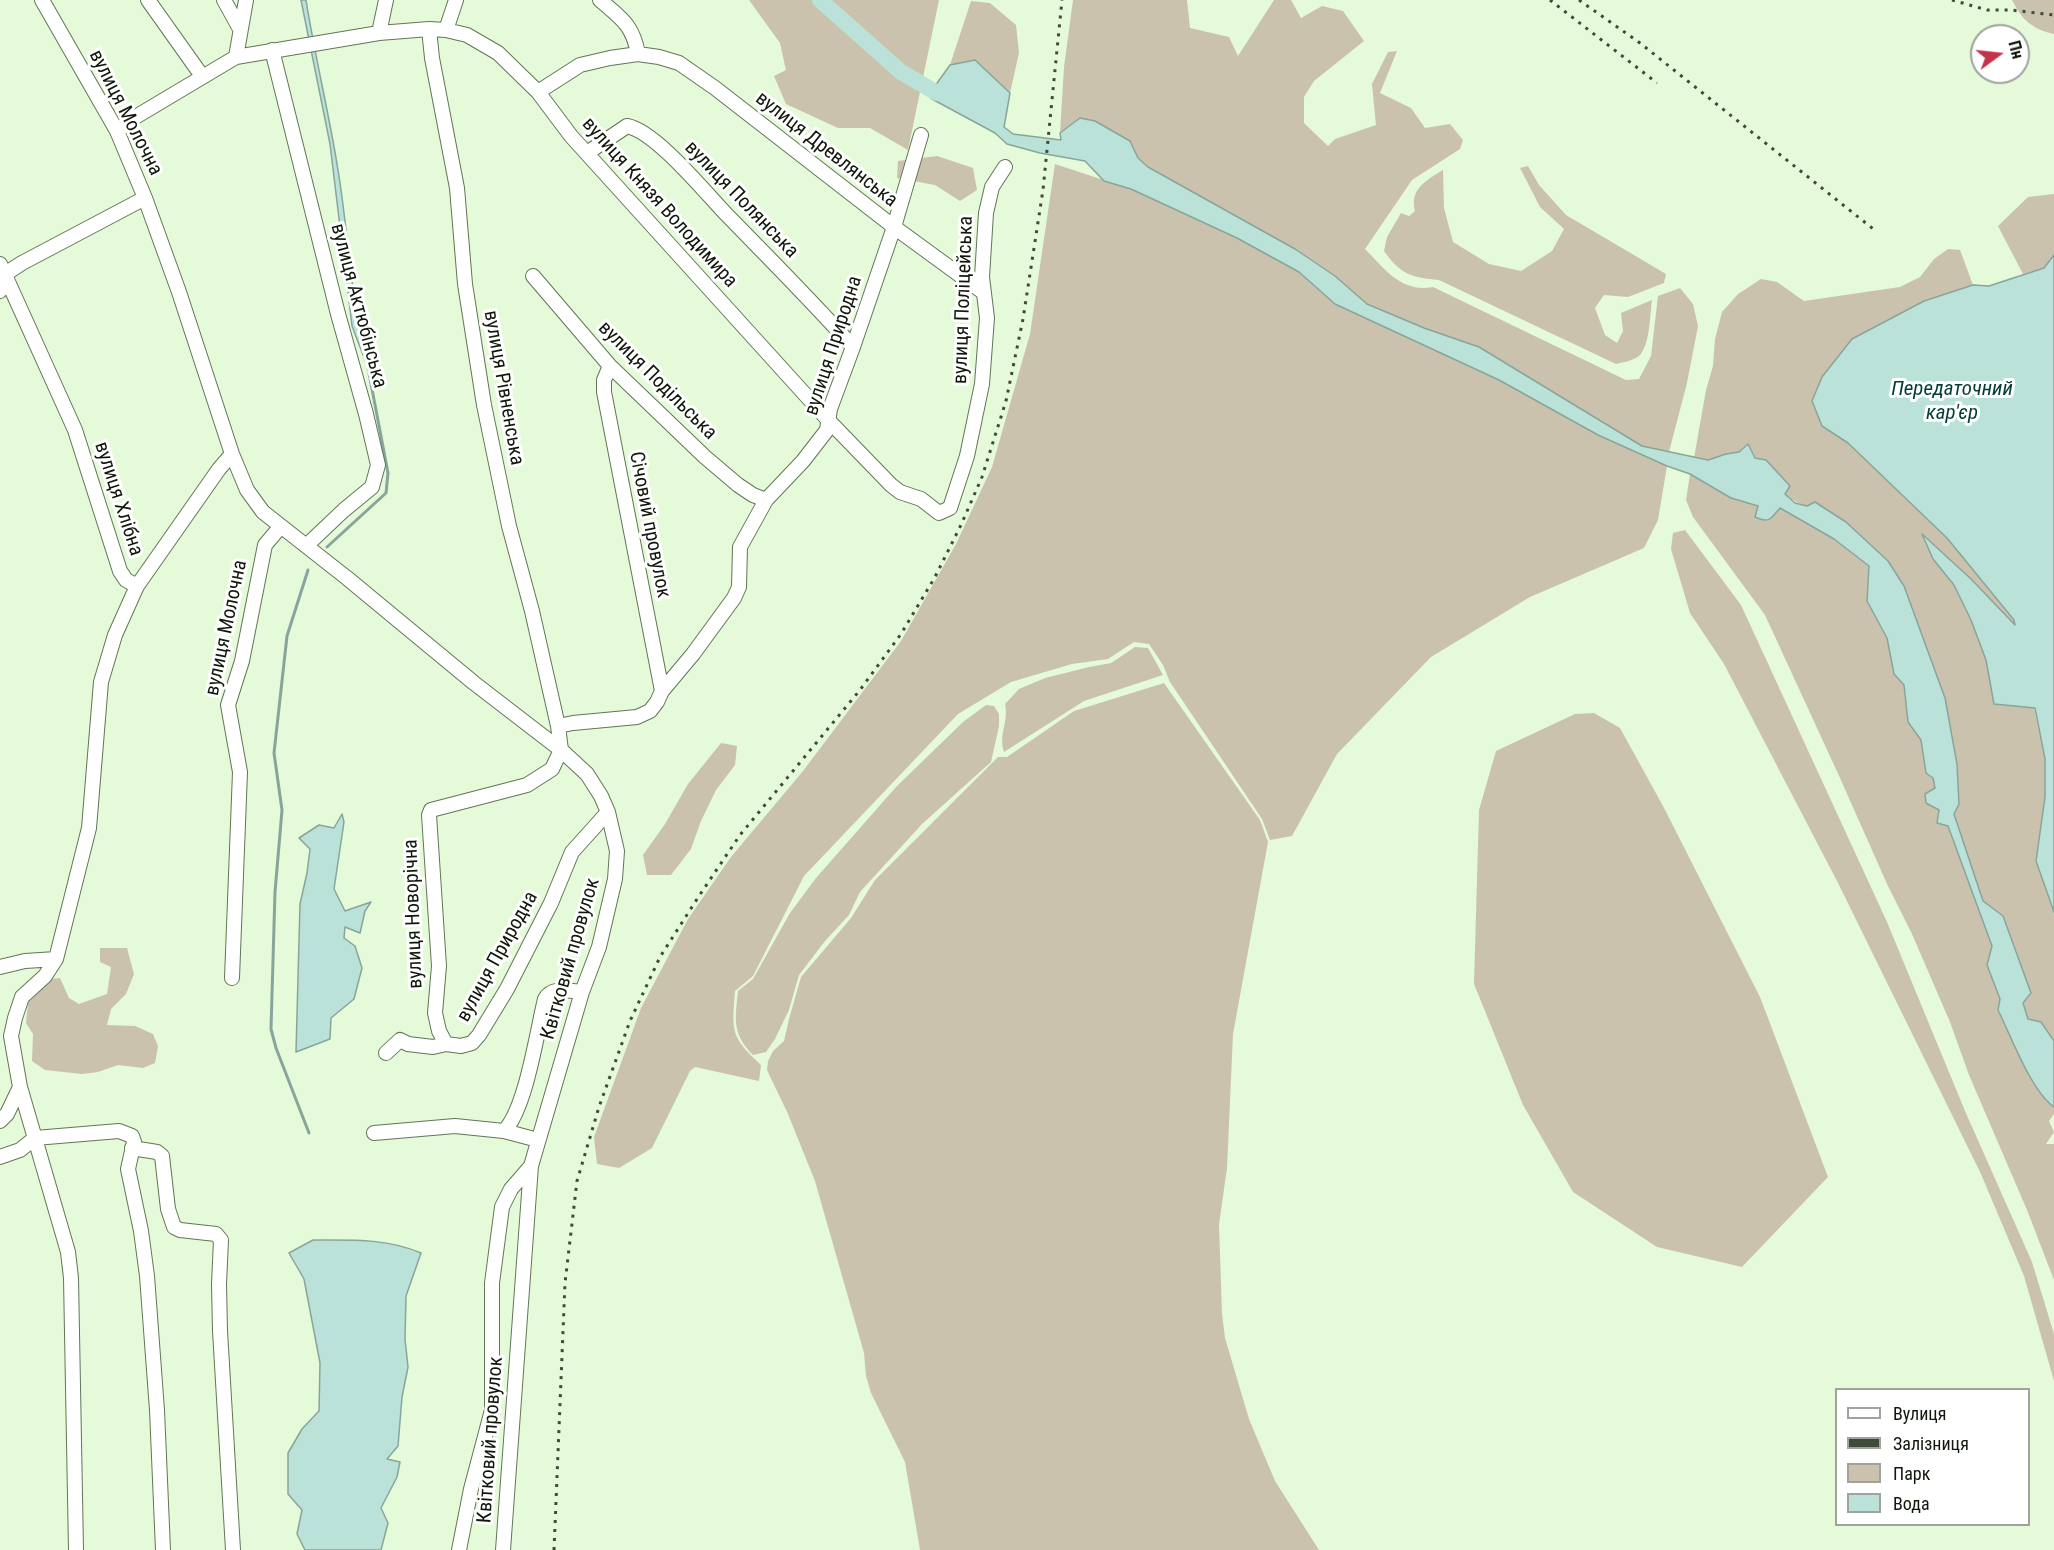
<!DOCTYPE html>
<meta charset="utf-8">
<style>
body{margin:0}
#map{position:relative;width:2054px;height:1550px;overflow:hidden;background:#e5fad8;font-family:"Roboto Condensed",sans-serif}
canvas{display:block}
.legend{position:absolute;left:1835px;top:1388px;width:195px;height:138px;box-sizing:border-box;background:#fff;border:2px solid #9fa29d;margin:0;padding:8px 10px;list-style:none;font-size:18px;color:#10170b}
.legend li{display:flex;align-items:center;gap:12px;height:30px}
.legend b{width:30px;border:2px solid #9fa29d}
.north{position:absolute;left:1970px;top:24px;width:60px;height:60px;box-sizing:border-box;background:#fff;border:2px solid #9fa29d;border-radius:50%;rotate:75deg;font-size:16px;font-weight:700;line-height:24px;text-align:center;color:#10170b}
.north::after{content:'';display:block;margin:auto;width:21px;height:27px;background:#c4334c;clip-path:polygon(50% 0,100% 100%,50% 72%,0 100%)}
</style>
<div id="map">
<canvas width="2054" height="1550"></canvas>
<ul class="legend">
<li><b style="height:8px;background:#fff"></b>Вулиця</li>
<li><b style="height:8px;background:#404a39"></b>Залізниця</li>
<li><b style="height:16px;background:#cbc2ad"></b>Парк</li>
<li><b style="height:16px;background:#bbe2d9"></b>Вода</li>
</ul>
<div class="north">Пн</div>
</div>
<script>
const c = document.querySelector('canvas').getContext('2d');
c.lineJoin = 'round';
function fill(path, color) {
  c.fillStyle = color;
  c.fill(path, 'evenodd');
}
function trace(path, color, width, dash) {
  c.strokeStyle = color;
  c.lineWidth = width;
  c.lineCap = dash ? 'butt' : 'round';
  c.setLineDash(dash || []);
  c.stroke(path);
}
function write(font, color, halo, rows, align = 'center') {
  c.font = font + ' "Roboto Condensed",sans-serif';
  c.lineWidth = 6;
  c.setLineDash([]);
  c.textBaseline = 'middle';
  c.strokeStyle = halo;
  c.fillStyle = color;
  for (const [text, x, y, turn = 0] of rows) {
    c.save();
    c.translate(x, y);
    c.rotate((+turn || 0) * Math.PI / 180);
    c.textAlign = isNaN(turn) ? turn : align;
    if (halo) c.strokeText(text, 0, 0);
    c.fillText(text, 0, 0);
    c.restore();
  }
}
const green = new Path2D(`
 M749 0H939L908 150 870 128H838L786 104 774 76 786 70 780 43Z
 M1073 0H1187L1190 28 1229 37 1238 56 1274 0H1291L1301 18 1322 6 1343 11 1364 41 1314 81 1304 97V123L1328 146 1335 139 1376 125 1372 84 1388 52 1397 51 1380 93 1411 108 1425 128 1450 124 1463 140 1460 149 1412 180 1365 249C1385 269 1401 293 1433 287L1626 380 1639 379 1651 356 1658 296 1680 288 1693 304 1698 326 1687 383 1669 452 1642 446 1479 347 1424 328 1367 304 1335 276 1295 249 1148 167 1138 158 1130 141 1095 121 1080 118 1060 133 1064 67Z
 M2012 0H2054V34C2032 29 2022 20 2012 0Z
 M971 1 990 3 1016 25 1019 53 1010 93 975 60 950 65Z
 M937 156 973 168 977 190 960 201 935 185 897 178 898 161Z
 M1055 164 1131 189 1237 238 1299 272 1335 304 1499 380 1598 435 1667 466 1658 520 1644 548 1530 597 1431 657 1337 754 1292 836 1270 840 1262 819 1170 682 1163 665 1149 644 1134 642 1108 659 1072 664 1011 682 958 714 804 876 753 976 735 991C732 1032 730 1036 761 1065L759 1081 695 1067 690 1071 652 1148 619 1168 597 1164 594 1137 641 1008 688 919 731 857 803 771 901 641 956 544 992 467 1030 334Z
 M1528 166 1539 185 1566 215 1666 274 1664 283 1628 297 1604 295 1595 308 1605 335 1617 343 1623 331 1621 313 1652 300C1650 314 1650 346 1639 356 1632 361 1624 362 1616 364L1439 280C1412 278 1400 274 1384 251L1387 237 1401 213 1409 216 1415 211C1409 189 1427 180 1443 170L1444 208 1453 242 1489 264 1521 271 1552 251 1564 229 1540 207 1520 168Z
 M2054 194V255L2044 268 2023 274 1998 226 2028 197Z
 M1948 249 1960 250 1973 285 1924 301 1822 426 1848 443 1947 538 2014 620 2017 627 1971 579 1933 559 1954 585 1971 620 1986 660 1994 704 2034 708 2045 759V796L2036 861 2054 912V1041L2041 1022 2028 1019 2023 1003 2003 916 1983 901 1954 814 1959 803 1957 764 1945 698 1904 586 1815 502 1807 506C1782 500 1760 466 1748 444L1739 452 1726 454 1708 460 1694 458 1706 390 1713 366 1715 339 1722 312 1738 294 1761 279 1777 282 1804 301 1900 287 1920 277 1934 259Z
 M1690 474 1731 498 1758 506 1779 508 1834 539 1870 566 1867 601 1888 638 1894 674 1904 685 1908 722 1921 740 1926 773 1933 778 1939 810 1948 826 1992 946 1987 965 2046 1101 2054 1107V1114L2049 1121 2054 1132 2046 1144H2054V1280L2027 1210 1969 1075 1950 1022 1912 934 1887 884 1840 778 1765 615 1693 517 1686 500Z
 M1685 530 1741 605 1887 922 1965 1111 2032 1262 2054 1334V1381L2024 1276 1981 1174 1838 883 1724 664 1690 613 1671 549 1673 533Z
 M1135 647 1148 648 1163 675 1084 701 1004 752C998 735 1009 722 1005 704L1019 689 1045 678 1089 667 1111 663Z
 M1164 683 1260 820 1268 842 1233 1034 1227 1168 1219 1224 1222 1314 1225 1338 1249 1419 1275 1481 1319 1550H920L905 1462 871 1393 866 1376 864 1353 815 1181 788 1114 767 1070 768 1061 773 1051 784 1041 789 1019 801 977 851 918 875 880 998 757H1007L1074 711Z
 M986 705 994 706 999 714V726L991 762 922 824 860 892 849 915 825 941 799 975 789 1010 775 1039 766 1052 753 1055C732 1034 735 1019 738 991L753 979 790 913 816 878 896 787 963 722Z
 M1594 713 1620 728 1663 806 1760 997 1828 1177 1742 1267 1657 1247 1573 1192 1523 1105 1474 984 1479 810 1496 751 1575 714Z
 M721 743 737 746 735 765 716 790 701 821 691 849 671 875H647L643 855 665 824 688 784Z
 M100 948H127L134 974 126 994 111 1009 107 1025 135 1026 153 1034 158 1046 155 1063 143 1068 118 1065 98 1072 82 1074 45 1070 32 1061 33 1034 26 1023 28 1003 50 979 60 978 69 998 79 1004 107 994 111 967 100 962Z`);
const water = new Path2D(`
 M301 0H306C315 57 329 113 338 170 349 237 351 304 368 368L352 326 330 144Z
 M975 60 1010 93 1004 127 1013 134 1061 140 1060 133 1080 118 1095 121 1130 141 1138 158 1148 167 1295 249 1335 276 1367 304 1424 328 1479 347 1642 446 1708 460 1726 454 1739 452 1748 444 1755 458 1766 460 1790 486 1785 494 1795 503 1807 506 1815 502 1846 522 1888 561 1904 586 1945 698 1957 764 1959 804 1954 814 1983 901 2003 916 2031 993 2023 1003 2028 1019 2041 1022 2054 1041V1107C2031 1091 2011 1036 1998 1010L2000 999 1987 965 1992 946 1948 826 1937 823 1939 810 1926 803 1925 794 1935 788 1933 778 1926 773 1921 740 1908 722 1904 685 1894 674 1887 638 1867 601 1869 566 1834 539 1780 508C1771 518 1770 524 1755 517L1758 506 1731 498 1690 474 1667 466 1598 435 1499 380 1335 304 1299 272 1237 238 1131 189 1104 181 1085 161 1040 153 1007 144 995 133 932 99 918 86V80L935 86 950 65Z
 M2054 255V912L2036 861 2045 797V759L2035 708 1994 704 1986 660 1971 620 1954 585 1933 559 1922 534 1971 579 2015 625 2014 620 1947 538 1848 443 1822 426 1812 401 1822 377 1852 339 1924 301 1973 285 1989 286 2044 268Z
 M342 814 344 822 334 889 345 911 371 902 365 911 360 933 345 927 344 938 355 946 362 968 354 999 331 1018 330 1039 296 1052 300 904 307 873 310 849 299 838 319 825 334 828Z
 M313 1240C350 1240 386 1238 421 1253L406 1296 405 1339 408 1367 402 1397 398 1446 387 1459 400 1462 397 1477 381 1508 388 1523 381 1550H305L297 1534 302 1510 288 1494V1453L302 1429 319 1411 320 1363 304 1279 289 1253Z`);
const stream = new Path2D(`
 M327 547 386 493 388 473 368 368
 M308 570 287 636 274 753 282 810 275 892 271 1029 276 1048 309 1133`);
const river = new Path2D(`
 M820 0 901 72 937 93`);
const minor = new Path2D(`
 M42 0 117 131 145 198 179 292 232 454 247 490 263 512 347 578 474 683 561 750 587 774 601 796 608 812 617 851 615 879 599 947 582 992 531 1166 503 1550
 M148 0 202 76
 M224 0 240 29
 M429 29 432 58 457 188 465 284 484 405 509 526 532 611 558 726 561 750 552 769 527 785 431 810 429 815 439 966 435 1013 439 1031 446 1044
 M446 30 456 0
 M379 33 386 0
 M272 50 338 314 366 414 378 465 372 487 344 510 306 546
 M638 54 659 57 679 63 715 88 894 227 983 292
 M236 57 246 0
 M538 92 580 65 610 58 638 54C633 25 621 18 600 0
 M117 131 132 119 236 57 379 33 429 29 446 30 467 35 498 53 538 92 571 136 830 422 891 485 900 492 921 499 939 513 950 508 967 456 982 384 987 318 982 277 986 213 992 187 1005 167
 M587 153 627 126C655 131 704 191 726 214 769 258 812 301 853 347
 M0 264 75 430 120 571 126 580 137 586
 M533 276 610 366 705 457 738 485 753 495 766 500
 M0 291 5 274 22 263 145 198
 M610 366 604 380V392L662 691
 M558 726 573 723 637 717 650 711 657 702 662 691 693 654 734 598 739 587 740 547 766 500 803 461 827 430 830 409 853 347 894 227 921 135
 M0 967 25 961 56 959
 M232 978 240 772 228 705 242 661 265 545 281 526
 M386 1053 400 1040 408 1044 433 1047 446 1044 461 1046 472 1043 479 1035 507 989 551 903 572 852 608 812
 M0 1121 7 1114 20 1087
 M374 1133 455 1126 504 1131
 M538 1140 504 1131C526 1109 537 1031 545 999 552 986 569 991 582 992
 M132 1148 157 1152 162 1156 168 1209 174 1227 180 1230 216 1234 221 1240 219 1284 220 1331 233 1550
 M0 1157 20 1150 35 1138 119 1131 132 1136 134 1142 128 1169 141 1231 147 1276 157 1410 163 1550
 M76 1550 71 1278 68 1252 20 1087 11 1036 15 1018 22 997 45 976 56 959 89 828 101 682 115 635 137 586 219 469 232 454
 M459 1550 471 1489 492 1410V1283L502 1207 511 1189 531 1166`);
const rail = new Path2D(`
 M1550 0 1657 83
 M1579 0 1640 43 1877 232
 M1952 0 1987 10H2011L2054 15
 M554 1550 565 1283 577 1181 599 1107 630 1021 660 957 699 896 740 835 860 690 901 634 935 577 961 525 982 477 1006 401 1023 319 1043 190 1062 0`);
const streetNames = [
 ["вулиця Молочна",125,113,63],
 ["вулиця Древлянська",826,150,38],
 ["вулиця Полянська",741,200,46],
 ["вулиця Князя Володимира",659,203,48],
 ["вулиця Поліцейська",964,300,-88],
 ["вулиця Актюбінська",358,306,75],
 ["вулиця Природна",834,346,-72],
 ["вулиця Подільська",657,381,45],
 ["вулиця Рівненська",503,388,80],
 ["вулиця Хлібна",118,499,72],
 ["Січовий провулок",649,525,79],
 ["вулиця Молочна",227,628,-78],
 ["вулиця Новорічна",414,914,-92],
 ["вулиця Природна",498,957,-61],
 ["Квітковий провулок",571,959,-74],
 ["Квітковий провулок",491,1440,-86]
];
const waterNames = [
 ["Передаточний",1952,390],
 ["кар'єр",1952,414]
];
fill(green, '#cbc2ad');
fill(water, '#bbe2d9');
trace(water, '#88a59b', 1.5);
trace(stream, '#88a59b', 3);
trace(river, '#bbe2d9', 16);
trace(minor, '#637557', 16);
trace(minor, '#fff', 14);
trace(rail, '#404a39', 3, [3, 6]);
write('20px', '#10170b', '#fff', streetNames);
write('italic 21px', '#013d35', '#fff', waterNames);
</script>
